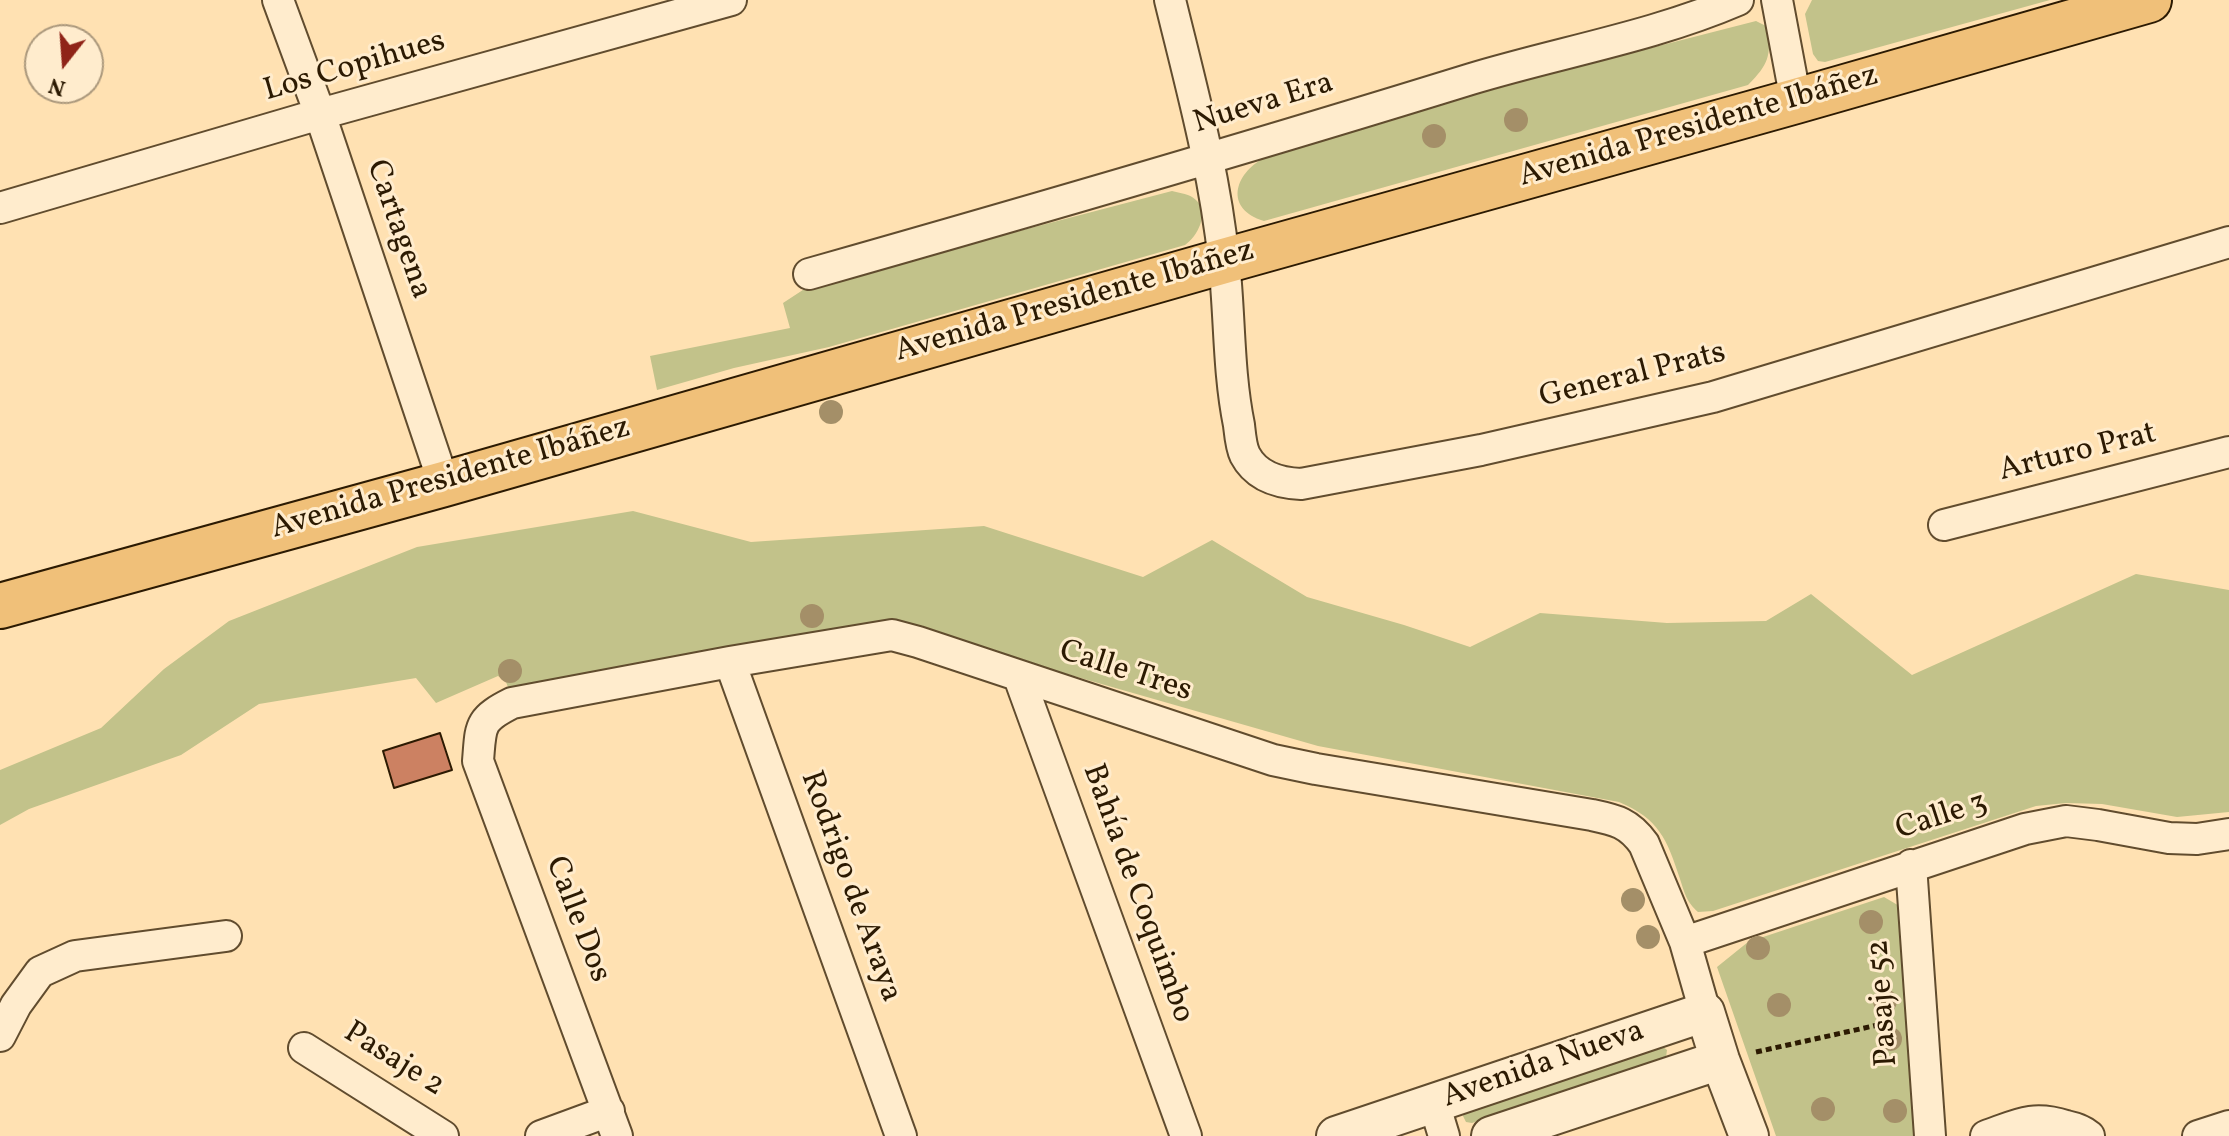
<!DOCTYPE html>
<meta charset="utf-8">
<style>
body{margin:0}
#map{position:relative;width:2229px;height:1136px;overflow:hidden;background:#ffe1b2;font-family:Vollkorn,serif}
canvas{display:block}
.north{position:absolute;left:24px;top:24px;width:80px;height:80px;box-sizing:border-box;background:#ffeccd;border:2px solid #ab987c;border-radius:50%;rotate:197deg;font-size:22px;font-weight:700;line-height:32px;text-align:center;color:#2c1a02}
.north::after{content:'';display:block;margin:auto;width:28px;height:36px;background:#8f2418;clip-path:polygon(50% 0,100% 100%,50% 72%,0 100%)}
</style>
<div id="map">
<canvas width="2229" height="1136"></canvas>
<div class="north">N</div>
</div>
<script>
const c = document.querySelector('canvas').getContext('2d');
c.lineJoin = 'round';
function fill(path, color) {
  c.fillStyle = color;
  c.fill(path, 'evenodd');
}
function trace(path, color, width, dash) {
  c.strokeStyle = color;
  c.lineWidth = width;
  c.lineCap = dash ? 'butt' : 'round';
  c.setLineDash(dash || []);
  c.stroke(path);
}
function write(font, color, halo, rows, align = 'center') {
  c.font = font + ' Vollkorn,serif';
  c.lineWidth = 6;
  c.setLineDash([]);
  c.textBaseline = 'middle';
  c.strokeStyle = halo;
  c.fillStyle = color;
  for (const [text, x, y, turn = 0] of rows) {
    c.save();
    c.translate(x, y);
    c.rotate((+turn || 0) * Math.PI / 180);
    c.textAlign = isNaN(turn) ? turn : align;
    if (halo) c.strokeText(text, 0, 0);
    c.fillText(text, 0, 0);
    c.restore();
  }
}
const green = new Path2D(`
 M1812 0H2050L1825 62 1818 61 1813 54 1805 14Z
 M1756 21 1768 27C1771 56 1769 64 1748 85L1264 221C1224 209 1234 174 1264 158L1483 91Z
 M1172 191C1180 193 1190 194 1196 200 1210 213 1197 237 1185 245L829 347 734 368 657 390 650 356 790 328 783 303 809 286Z
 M633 511 751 542 984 526 1143 577 1212 540 1307 597 1404 625 1470 647 1540 613 1667 623 1766 621 1811 594 1912 675 2136 574 2229 590V812L2177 817 2102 804 2066 803 2036 806 1713 911 1698 912C1686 901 1685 894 1680 879 1667 839 1659 819 1619 802L1318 746 899 626 511 695 506 682 498 676 436 703 416 678 259 704 181 755 29 809 0 825V770L101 728 164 669 229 621 417 547Z
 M1884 897 1901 907 1918 1122 1913 1136H1776L1717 967 1748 942Z
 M1662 1046 1667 1050 1666 1057 1472 1123 1466 1122 1463 1116 1465 1110Z`);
const building = new Path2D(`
 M440 733 452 770 394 788 383 751Z`);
const path = new Path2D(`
 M1756 1052 1887 1023`);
const minor = new Path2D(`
 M278 0 320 114 444 484
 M1170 0C1191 86 1215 173 1224 262 1230 316 1228 371 1239 425 1240 434 1241 447 1245 455 1256 476 1278 483 1301 484L1481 450 1713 397 2229 242
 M1777 0 1796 101
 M0 208 320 114 731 0
 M809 274C1031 211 1251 147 1471 79 1560 52 1652 37 1738 0
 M1944 525 2229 452
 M730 662 901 1136
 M1019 677 1186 1136
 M1911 865 1930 1136
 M1685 942 2025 829 2066 821 2098 825 2169 838 2197 839 2229 834
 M0 1036 16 1005 40 972 75 956 226 936
 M304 1048 443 1136
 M1434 1103 1444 1136
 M541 1136 609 1111
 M617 1136 478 761C481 726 478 720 512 703L730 662 892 635 918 642 1273 760 1316 769 1592 815C1616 820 1629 823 1644 844L1685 942 1705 1012
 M1986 1136C2017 1125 2032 1115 2066 1126 2075 1128 2082 1130 2089 1136
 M2198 1136 2229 1126`);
const tertiary = new Path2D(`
 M1336 1136 1705 1012 1720 1060 1749 1136
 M1491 1136 1720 1060`);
const primary = new Path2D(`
 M0 606 444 484 1224 261 1796 101 2149 0`);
const trees = [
 [1516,120],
 [1434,136],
 [831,412],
 [812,616],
 [510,671],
 [1633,900],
 [1871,922],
 [1648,937],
 [1758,948],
 [1885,1001],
 [1779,1005],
 [1890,1039],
 [1823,1109],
 [1895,1111]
];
const streetNames = [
 ["Los Copihues",355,68,-16],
 ["Nueva Era",1264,105,-17],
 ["Avenida Presidente Ibáñez",1699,128,-16],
 ["Cartagena",397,230,71],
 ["Avenida Presidente Ibáñez",1075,303,-16],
 ["General Prats",1633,377,-14],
 ["Arturo Prat",2078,454,-14],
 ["Avenida Presidente Ibáñez",451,480,-16],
 ["Calle Tres",1125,673,18],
 ["Calle 3",1942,818,-18],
 ["Rodrigo de Araya",849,887,70],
 ["Bahía de Coquimbo",1136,894,70],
 ["Calle Dos",576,920,69],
 ["Pasaje 52",1885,1003,-94],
 ["Pasaje 2",393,1061,32],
 ["Avenida Nueva",1544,1066,-19]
];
fill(green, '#c2c28a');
fill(building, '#cc8162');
trace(building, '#2c1a02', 2);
trace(minor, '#614c2e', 34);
trace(tertiary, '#614c2e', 42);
trace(primary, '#2c1a02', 48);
trace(path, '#2c1a02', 5, [6, 4]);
trace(minor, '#ffeccd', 30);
trace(tertiary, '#ffeccd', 38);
trace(primary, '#f0c079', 44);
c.fillStyle = '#a48f68';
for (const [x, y] of trees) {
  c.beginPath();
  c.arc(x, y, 12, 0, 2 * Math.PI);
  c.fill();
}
write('32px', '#2c1a02', '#ffeccd', streetNames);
</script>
